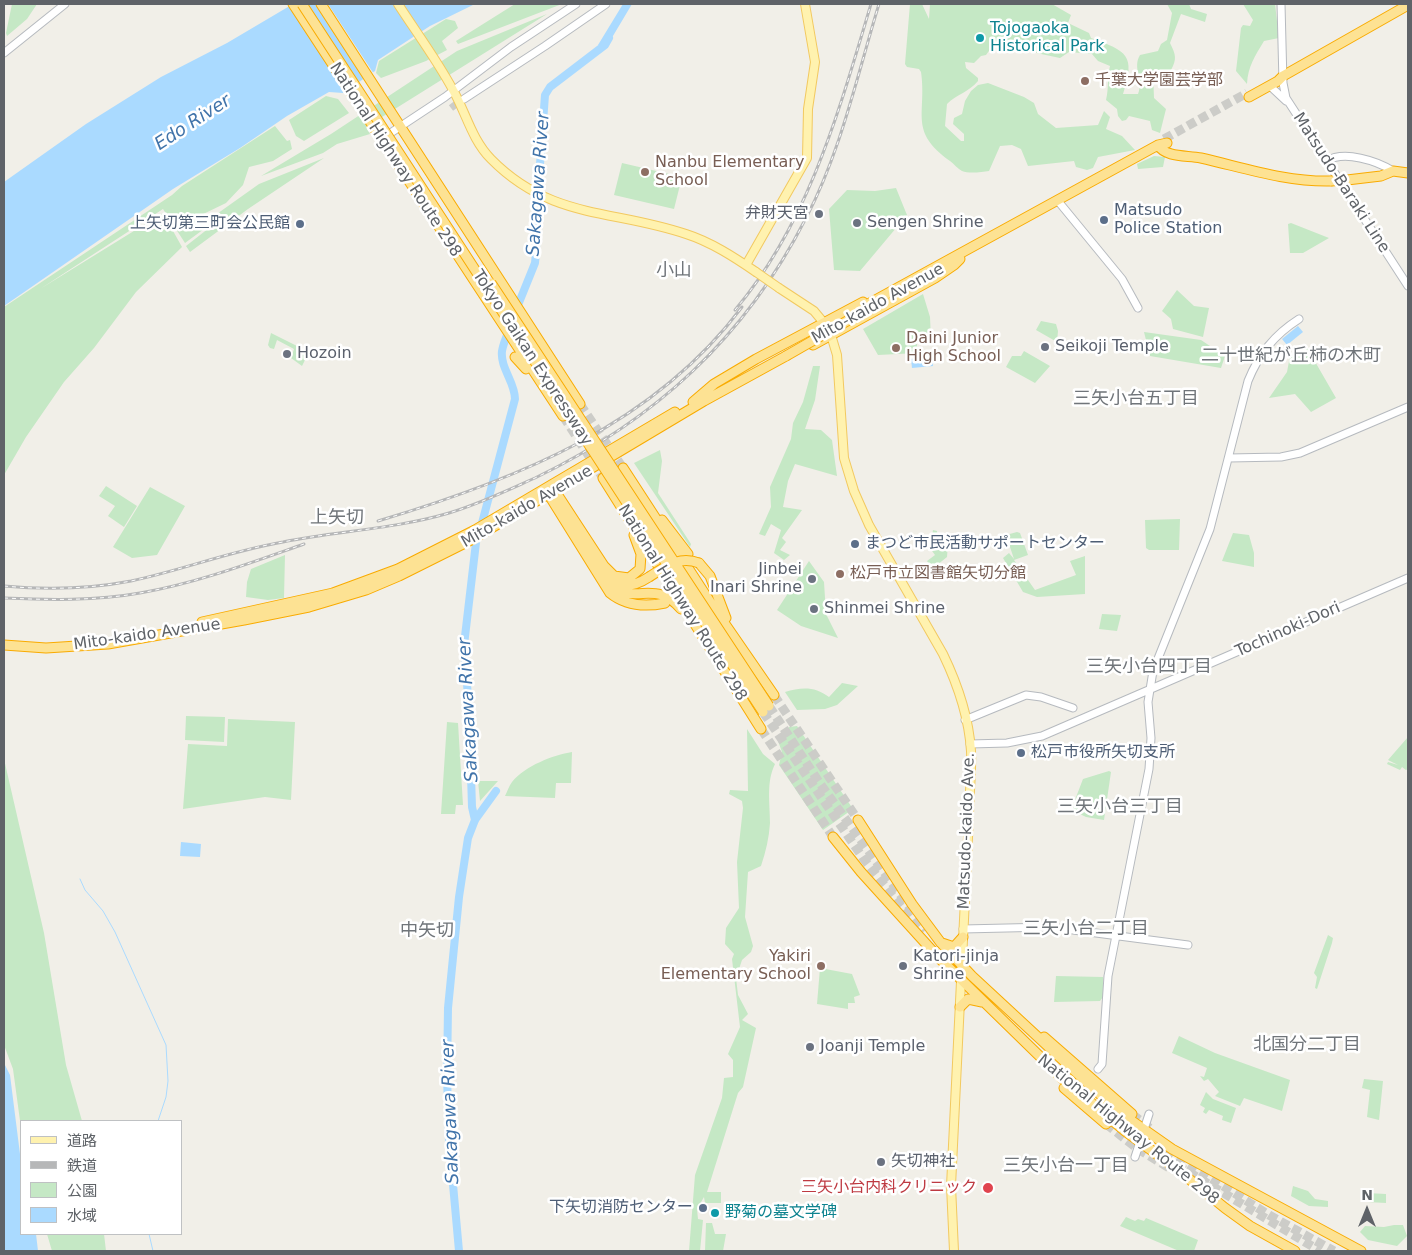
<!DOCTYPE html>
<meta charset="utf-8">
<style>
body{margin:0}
#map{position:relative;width:1412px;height:1255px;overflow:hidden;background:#f1efe8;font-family:"DejaVu Sans","Noto Sans JP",sans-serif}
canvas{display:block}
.frame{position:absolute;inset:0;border:5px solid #5f6368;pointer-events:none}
.legend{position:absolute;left:20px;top:1120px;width:162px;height:115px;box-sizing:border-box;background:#fff;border:1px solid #bfc1c3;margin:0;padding:6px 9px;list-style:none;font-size:15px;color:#5f6368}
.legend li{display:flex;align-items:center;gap:10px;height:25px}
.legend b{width:25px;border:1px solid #bfc1c3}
.north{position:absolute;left:1342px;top:1185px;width:50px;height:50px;-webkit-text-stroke:4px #fff;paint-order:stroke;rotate:0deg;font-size:14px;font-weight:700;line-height:20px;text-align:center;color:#5f6368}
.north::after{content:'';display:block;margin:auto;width:18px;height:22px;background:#5f6368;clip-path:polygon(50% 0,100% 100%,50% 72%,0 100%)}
</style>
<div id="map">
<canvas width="1412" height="1255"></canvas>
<div class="frame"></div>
<ul class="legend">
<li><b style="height:6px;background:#fff2af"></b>道路</li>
<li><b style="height:6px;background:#b6b7b8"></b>鉄道</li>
<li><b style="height:14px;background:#c5e8c5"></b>公園</li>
<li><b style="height:14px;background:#aadaff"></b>水域</li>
</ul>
<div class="north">N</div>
</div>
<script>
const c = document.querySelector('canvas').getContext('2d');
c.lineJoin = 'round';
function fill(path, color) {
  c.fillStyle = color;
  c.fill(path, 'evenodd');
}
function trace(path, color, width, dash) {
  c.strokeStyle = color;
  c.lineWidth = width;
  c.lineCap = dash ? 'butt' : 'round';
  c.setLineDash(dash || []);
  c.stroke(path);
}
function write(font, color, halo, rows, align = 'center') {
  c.font = font + ' "DejaVu Sans","Noto Sans JP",sans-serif';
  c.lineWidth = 5;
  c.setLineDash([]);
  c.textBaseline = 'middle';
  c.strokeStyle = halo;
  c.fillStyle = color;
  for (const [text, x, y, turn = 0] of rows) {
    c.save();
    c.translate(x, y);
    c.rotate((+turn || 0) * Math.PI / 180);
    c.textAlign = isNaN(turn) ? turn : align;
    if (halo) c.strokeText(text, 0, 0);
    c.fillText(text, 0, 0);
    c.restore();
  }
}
const green = new Path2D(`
 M12 4H37L27 19 7 36 6 33Z
 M515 4H562L458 44 456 41Z
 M910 4H922L929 19 930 4H1052L1071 15 1068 23 1089 33 1091 38C1127 51 1136 55 1123 94H1138C1144 80 1132 68 1140 55L1158 51 1161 44 1167 40 1172 13 1167 4H1189L1191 9 1207 14 1205 22 1181 14 1170 43C1176 55 1177 59 1171 70L1153 72 1154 98 1166 109 1160 133 1152 130 1150 121 1129 116 1126 120 1122 121 1118 116 1117 109 1106 100C1109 88 1107 78 1110 66L1098 61 1092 54 1069 52 1060 58 994 44 986 55 981 56 974 63 965 62 966 68 978 78V81C969 92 957 94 947 104L945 126 961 141H964V134L953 124 954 118 962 114 965 101 971 91 978 85 988 83 1024 97 1034 103 1038 114 1056 128 1098 125 1104 111 1110 117 1106 129 1122 136 1135 150 1098 157 1093 168 1087 170 1076 167 1074 161 1028 166 1021 149 1012 145 1000 146 989 171C982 172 969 174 962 171 958 169 954 164 950 161 908 131 927 114 921 72L919 69 907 67 905 64Z
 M1243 4H1275L1279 38 1264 41C1255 56 1248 66 1247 84L1236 71 1241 28 1243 25 1250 26 1253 20Z
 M547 14 366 127 370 134 337 144 323 153 261 176 331 134 457 51Z
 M446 19 455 21 458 28 442 41 447 50 426 61 381 78 376 73 379 61Z
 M326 96 338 99 349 113 304 141 296 136 289 120Z
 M275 126 287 141 290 140 292 149 273 161 249 167 243 185 226 203 193 219 204 229 185 243 163 209 40 289 163 213 182 247 136 292 94 348 64 382 26 437 4 475V307L172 195 182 186Z
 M1154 156 1165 157 1163 167 1138 169 1137 164Z
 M324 158 248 209 190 252 186 246 209 228 214 216 259 184Z
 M622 163 682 177 674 209 614 195Z
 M896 188 907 215 860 271 834 270 829 209 847 190 875 191Z
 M1291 223 1329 238 1303 253H1290L1288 224Z
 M1177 290 1194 306 1209 308 1203 337 1173 329 1171 319 1162 311Z
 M923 294 930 317 931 339 917 341V353L878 355 863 329Z
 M1041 321 1056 324 1058 331 1057 342 1036 330Z
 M1144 332 1201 340 1225 356 1221 368 1150 356Z
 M271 333 309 352 302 366 291 358 294 349 277 340 274 349 270 348 268 345Z
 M1306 346 1336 398 1311 412 1295 394 1269 398 1287 372 1290 356Z
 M1024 351 1050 366 1035 383 1006 367 1012 356H1021Z
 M813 366H820L815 400 805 429 821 430 832 440 837 476 795 464 788 481 783 507 802 510 782 538 786 542 780 550 790 555 784 560 774 553 781 530 771 524 765 536 759 534 771 507 770 487 791 439 793 423 803 402Z
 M660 450 662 461 658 493 691 544 690 547 634 463Z
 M106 486 137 506 124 527 108 516 115 506 99 496Z
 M150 487 185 506 157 555 132 558 113 547Z
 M1180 519 1179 550H1149L1146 548 1145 520Z
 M933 530 937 531 938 541H947L950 538 962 540 965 536 979 538V543L948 544 947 557 932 569 927 561 935 555 924 540 932 536Z
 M1017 532 1020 533 1028 555 1014 560 1035 590 1076 575 1070 561 1085 556V594L1037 597 1023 592 1003 558 1009 553 1014 559 1006 535Z
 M1233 533 1249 535 1254 553V567L1222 561Z
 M285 555 284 598 268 600 246 597 247 582 251 569Z
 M809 561 824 582 826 614 838 638 801 626 777 610Z
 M1102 614 1121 615 1117 631 1099 629Z
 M842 683 858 686 837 705 825 709 797 710 785 692C801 687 815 686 829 697Z
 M186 716 225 717 224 742 185 740Z
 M228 719 295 722 291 800 265 797 183 809 188 744 227 746Z
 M447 722 458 723 463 805H456L455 814H441Z
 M797 726 853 809 823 830 779 765 782 752 778 741 789 727Z
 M747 729 763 754 775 764C766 782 770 803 770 823 769 838 766 851 761 866L748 872 745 917 753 946 751 952 742 960 736 978 738 995 748 1014 742 1020 756 1028 743 1087 738 1093 707 1192H721V1203H705L704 1197 697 1209 698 1219 703 1220 700 1251H689L695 1175 722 1098 724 1078 733 1077V1060L728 1054 740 1027 732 959 734 954 725 944 726 928 739 908 737 862 743 808 742 801 729 794 730 790 748 791Z
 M1408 737V769L1406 770 1402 767 1400 770 1387 764 1388 762 1398 765 1388 760Z
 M572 752 571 783H556L555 798 505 796C507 792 509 786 512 782 525 766 553 755 572 752Z
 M4 759 44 933 66 1065 82 1121H21V1128L13 1069 4 1045Z
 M1109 771 1111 772 1104 820 1086 817 1074 811 1073 805 1083 779Z
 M478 781H498L480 801Z
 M1328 935 1333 938 1332 943 1317 989 1315 988 1317 977 1314 973Z
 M820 968 852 974 860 995 854 997 855 1003H848V1009L817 1004Z
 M1056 976 1103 977V997L1100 1001 1054 1002Z
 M1179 1036 1215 1053 1290 1080 1282 1111 1244 1098 1240 1106 1215 1096 1219 1092 1208 1079 1204 1081 1200 1076 1204 1077 1207 1068 1172 1053Z
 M1364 1079 1383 1081 1379 1120 1367 1117 1370 1090 1362 1088Z
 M1206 1092 1213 1099 1236 1108 1231 1123 1222 1120 1223 1116 1209 1110 1206 1114 1203 1112 1205 1108 1200 1105Z
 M1293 1186 1308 1191 1315 1199 1328 1201V1207L1309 1206 1291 1196Z
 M1367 1193 1386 1194V1203L1367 1202Z
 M1126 1217 1135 1221 1138 1219 1144 1221 1146 1218 1198 1240 1194 1251H1179L1120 1226Z
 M706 1223H712L715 1234H726L723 1251H705Z
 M1394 1225H1403L1407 1236 1397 1246 1368 1240 1360 1232 1365 1226 1384 1227Z
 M47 1234H104L106 1251H52Z`);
const water = new Path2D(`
 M293 4H475L430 26 378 60 375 71 343 93 329 92 287 116 240 148 173 189 4 306V182L86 124 161 77 227 43Z
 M623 4H632L607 46 598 45Z
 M1298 326 1303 332 1287 345 1282 339Z
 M932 356 933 366 912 368 911 359Z
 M181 842 201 844 200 857 180 856Z
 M4 1063 10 1075 21 1162V1234H36L38 1251H4Z`);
const pier = new Path2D(`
 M315 4H328L374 74 365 81Z`);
const stream = new Path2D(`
 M80 879 85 890 103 911 115 932 166 1045 168 1081 166 1097 158 1121
 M149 1234 153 1251`);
const river = new Path2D(`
 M516 310 535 263 536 252 537 206 545 95 550 87 605 45 609 38
 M475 820 472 807 469 710 464 645 477 534 482 523 515 399C515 382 500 368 502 351 503 344 507 335 510 328
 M459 1251 449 1140 447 1076 448 1008 459 897 468 838 475 820 496 791`);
const secondaryTunnel = new Path2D(`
 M451 108 463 99`);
const highwayTunnel = new Path2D(`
 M1164 139 1247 93
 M580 404 623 468
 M563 416 603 478
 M774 695 858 820
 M769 706 821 785 915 915
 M763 712 863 858 922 933
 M761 729 833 837
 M1132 1114 1152 1130
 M1106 1124 1138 1149 1171 1169
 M1166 1150 1269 1215 1334 1251
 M1177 1165 1320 1251`);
const secondary = new Path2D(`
 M1281 4 1283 83 1286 98 1408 286
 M4 53 65 4
 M1270 86 1286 101
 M464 99 545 46 606 4
 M383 138 445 97 511 47 576 4
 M1327 161C1344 150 1377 161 1393 171
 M1058 201 1122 279 1138 308
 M1229 458 1281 457 1300 453 1408 407
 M965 720 1026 695 1041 697 1073 708
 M970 744 1007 743 1042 736 1408 578
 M963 929 1050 927 1188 945
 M1098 1069 1102 1064 1108 976 1149 769 1151 738 1148 702 1153 671 1210 529 1248 381C1259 354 1274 335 1299 319
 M1135 1157 1149 1114`);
const primary = new Path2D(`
 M398 4C416 32 437 60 453 90 466 113 472 140 491 159 551 220 613 209 686 234 711 242 734 257 756 272
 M746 265 807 158 808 109 815 62 805 4
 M779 288 814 311 824 323 831 335 837 355 844 458 854 491 869 525 943 654C957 683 969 719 971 751 972 773 969 795 969 817L951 1186 954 1251`);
const highway = new Path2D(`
 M293 4 563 416
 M321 4 580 404
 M1249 97 1278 81 1283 76 1408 5
 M1158 145C1166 158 1187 155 1201 158 1245 168 1286 182 1331 181
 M1347 180 1381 176 1393 171 1408 173
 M859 309 1158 145 1167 143
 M813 345 935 278 954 265 960 259
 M515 357 526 369
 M693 402 714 384 756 359 863 302
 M623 468 714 608 774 695
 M603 478 761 729
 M550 488 555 491 604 566 614 576 629 578 640 569 641 554 634 535
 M548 489 549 495 610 593C626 606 646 607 665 603
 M662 520 688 554
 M699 563 710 576 726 618
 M601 570C613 589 631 589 649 577
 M611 588C640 603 656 580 681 609
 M202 622 333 593 398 569 475 530 675 412
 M4 645 46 648 108 644 244 620 309 607 366 590 399 576 473 539 704 401 786 356
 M858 820 912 904 941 943 972 976 1107 1101 1132 1121 1172 1149 1361 1251
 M833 837 861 872 938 957 1063 1079 1125 1131 1173 1166 1225 1208 1250 1226 1295 1251
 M942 943 954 947 963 937
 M960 1007 968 999 982 1002
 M1044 1037 1132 1114
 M1064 1088 1106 1124`);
const rail = new Path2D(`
 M735 310C809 222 839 111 871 4
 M378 521C515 480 653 426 742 307
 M4 586C46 590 89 589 131 581 182 570 231 551 283 542 338 531 395 529 449 513 479 504 506 491 535 478 655 420 745 338 806 218 841 151 857 76 879 4
 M4 598C49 600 95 601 140 593 197 583 250 563 304 544`);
const primaryBridge = new Path2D(`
 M756 272 779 288`);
const highwayBridge = new Path2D(`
 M302 4 763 712
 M1331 181 1347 180
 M491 283 769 706
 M786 356 861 313
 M649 577C665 567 679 555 699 563`);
const markers = [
 [980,38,5,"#0f9aa8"],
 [1085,81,5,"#8d6e63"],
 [645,172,5,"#8d6e63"],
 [819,214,5,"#6b7280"],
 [1104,220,5,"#5c6f8a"],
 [857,223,5,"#6b7280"],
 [300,224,5,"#5c6f8a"],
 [1045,347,5,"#6b7280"],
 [896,348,5,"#8d6e63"],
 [287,354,5,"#6b7280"],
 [855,544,5,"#5c6f8a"],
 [840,574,5,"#8d6e63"],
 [812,579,5,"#6b7280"],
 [814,609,5,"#6b7280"],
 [1021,753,5,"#5c6f8a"],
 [821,966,5,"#8d6e63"],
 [903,966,5,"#6b7280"],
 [810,1047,5,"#6b7280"],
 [881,1162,5,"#6b7280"],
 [988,1188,6,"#e0444e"],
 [703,1208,5,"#5c6f8a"],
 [715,1213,5,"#0f9aa8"]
];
const cultureNames = [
 ["Tojogaoka",990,29],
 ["Historical Park",990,47],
 ["野菊の墓文学碑",725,1213]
];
const educationNames = [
 ["千葉大学園芸学部",1095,81],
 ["Nanbu Elementary",655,163],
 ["School",655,181],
 ["Daini Junior",906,339],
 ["High School",906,357],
 ["松戸市立図書館矢切分館",850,574],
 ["Yakiri",811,957,"right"],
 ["Elementary School",811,975,"right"]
];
const streetNames = [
 ["National Highway Route 298",395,160,57],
 ["Matsudo-Baraki Line",1341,183,57],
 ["Mito-kaido Avenue",878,304,-29],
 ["Tokyo Gaikan Expressway",532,358,57],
 ["Mito-kaido Avenue",527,507,-30],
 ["National Highway Route 298",682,603,58],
 ["Tochinoki-Dori",1288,630,-24],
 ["Mito-kaido Avenue",147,635,-8],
 ["Matsudo-kaido Ave.",967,831,-88],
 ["National Highway Route 298",1128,1130,39]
];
const serviceNames = [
 ["Matsudo",1114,211],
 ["Police Station",1114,229],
 ["上矢切第三町会公民館",290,224,"right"],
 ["まつど市民活動サポートセンター",865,544],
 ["松戸市役所矢切支所",1031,753],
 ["下矢切消防センター",693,1208,"right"]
];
const worshipNames = [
 ["弁財天宮",809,214,"right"],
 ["Sengen Shrine",867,223],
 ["Seikoji Temple",1055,347],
 ["Hozoin",297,354],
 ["Jinbei",802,570,"right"],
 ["Inari Shrine",802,588,"right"],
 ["Shinmei Shrine",824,609],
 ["Katori-jinja",913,957],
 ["Shrine",913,975],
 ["Joanji Temple",820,1047],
 ["矢切神社",891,1162]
];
const healthNames = [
 ["三矢小台内科クリニック",977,1188]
];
const waterNames = [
 ["Edo River",193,123,-33],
 ["Sakagawa River",539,184,-86],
 ["Sakagawa River",469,710,-93],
 ["Sakagawa River",451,1112,-92]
];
const neighbourhoodNames = [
 ["小山",674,271],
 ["二十世紀が丘柿の木町",1291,356],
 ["三矢小台五丁目",1136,399],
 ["上矢切",337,518],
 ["三矢小台四丁目",1149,667],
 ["三矢小台三丁目",1120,807],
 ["三矢小台二丁目",1086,929],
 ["中矢切",427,931],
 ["北国分二丁目",1307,1045],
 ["三矢小台一丁目",1066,1166]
];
fill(green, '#c5e8c5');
fill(water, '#aadaff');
fill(pier, '#f1efe8');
trace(stream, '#aadaff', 1);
trace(river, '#aadaff', 8);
trace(secondaryTunnel, '#ccccc8', 7, [7, 3.5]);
trace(highwayTunnel, '#ccccc8', 9, [9, 4.5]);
trace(secondary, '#b6babf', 9);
trace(primary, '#f2c960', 10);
trace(highway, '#f9ab00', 11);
trace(secondary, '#fff', 7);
trace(primary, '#fff2af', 8);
trace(highway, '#fde293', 9);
trace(rail, '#b6b7b8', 3);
trace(rail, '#fff', 1, [4]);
trace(primaryBridge, '#f2c960', 10, []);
trace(highwayBridge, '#f9ab00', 11, []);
trace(primaryBridge, '#fff2af', 8);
trace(highwayBridge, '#fde293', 9);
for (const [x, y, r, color] of markers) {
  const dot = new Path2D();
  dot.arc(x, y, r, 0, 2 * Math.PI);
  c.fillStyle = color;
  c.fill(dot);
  trace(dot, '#fff', 2);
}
write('16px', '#0d838f', '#fff', cultureNames, 'left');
write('16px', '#785e54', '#fff', educationNames, 'left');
write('16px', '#5f6368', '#fff', streetNames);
write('16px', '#4e5e75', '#fff', serviceNames, 'left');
write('16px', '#5b616d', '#fff', worshipNames, 'left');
write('16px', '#be3a42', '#fff', healthNames, 'right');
write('italic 18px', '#4174aa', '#fff', waterNames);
write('18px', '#70757a', '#fff', neighbourhoodNames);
</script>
